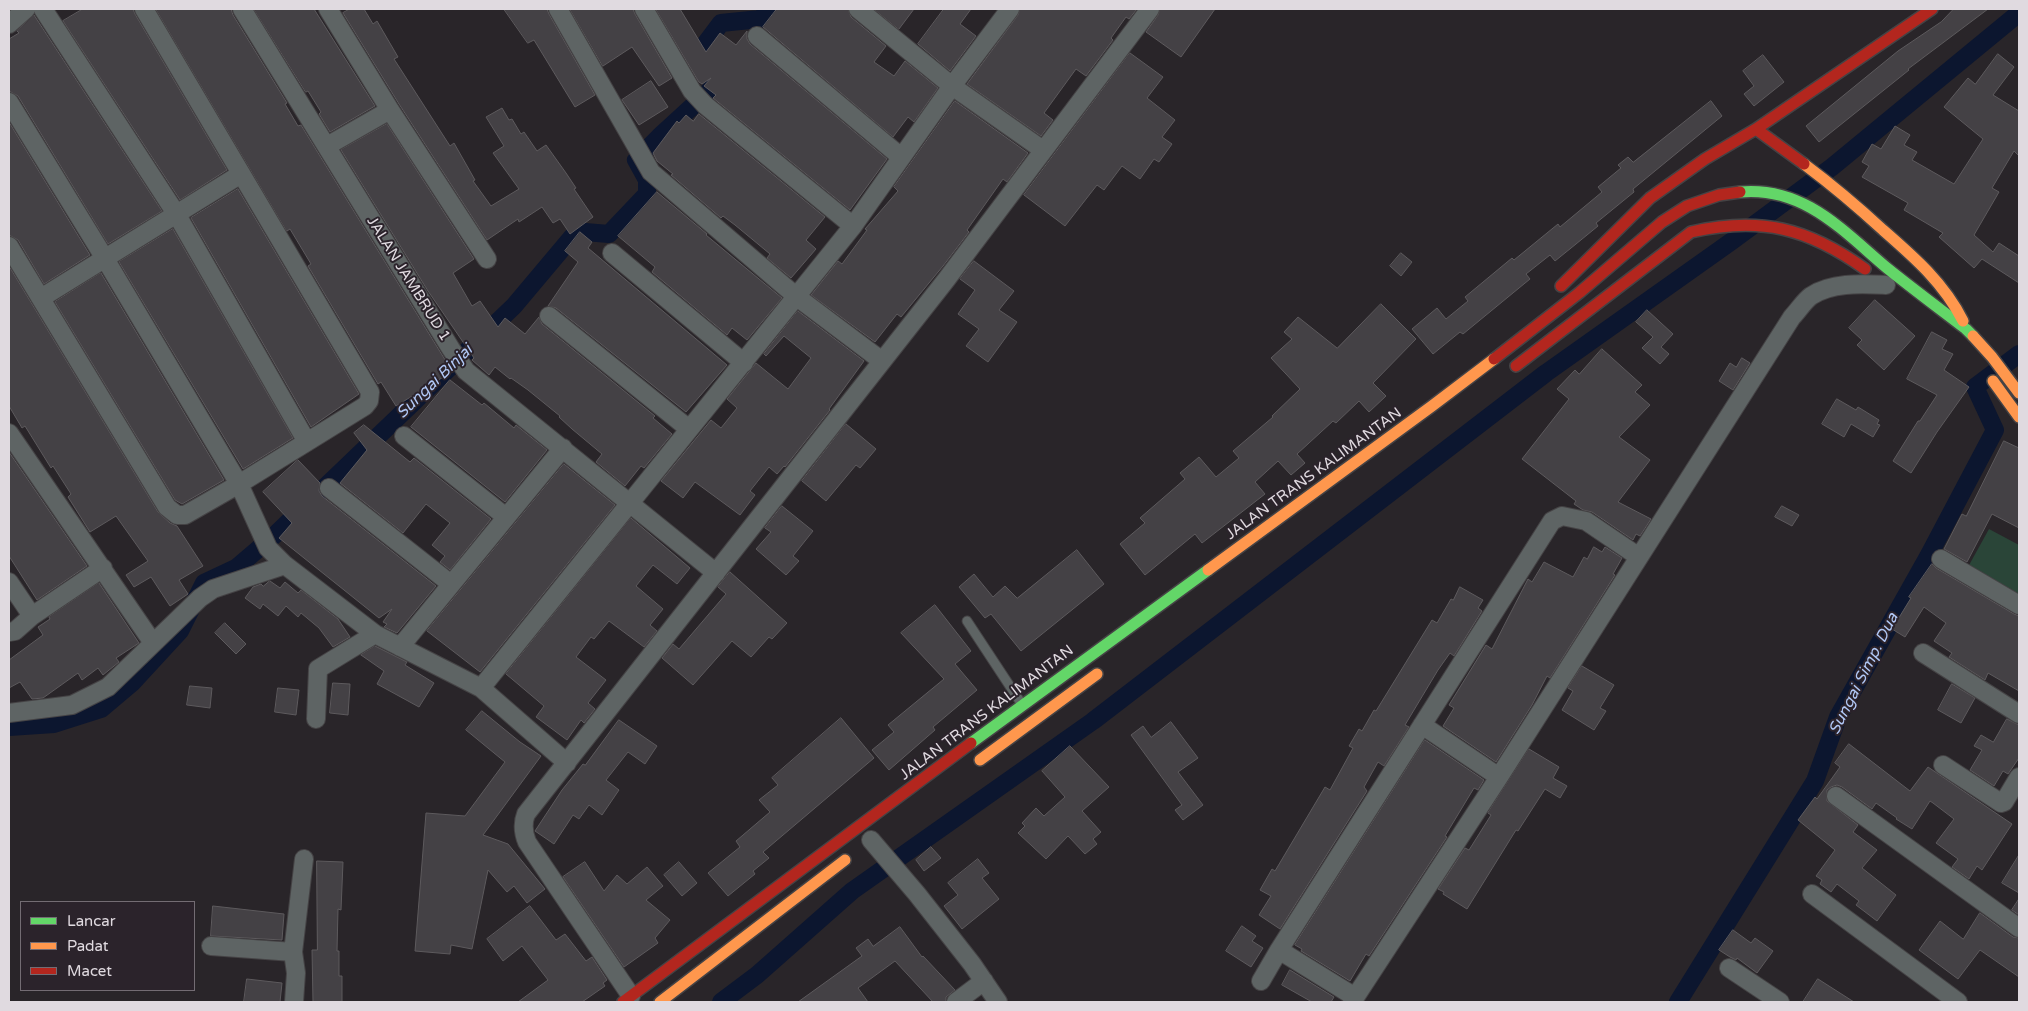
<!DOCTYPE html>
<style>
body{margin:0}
#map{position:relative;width:2028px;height:1011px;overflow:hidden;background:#292529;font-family:"Varela Round",sans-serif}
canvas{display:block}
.frame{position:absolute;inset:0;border:10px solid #e0dae0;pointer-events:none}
.legend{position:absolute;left:20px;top:901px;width:175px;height:90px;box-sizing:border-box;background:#2b232b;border:1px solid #736c73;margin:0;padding:6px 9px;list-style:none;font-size:15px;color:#e0dae0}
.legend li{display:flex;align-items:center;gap:10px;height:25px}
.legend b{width:25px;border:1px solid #736c73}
</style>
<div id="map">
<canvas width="2028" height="1011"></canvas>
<div class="frame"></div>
<ul class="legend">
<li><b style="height:6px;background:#63d668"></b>Lancar</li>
<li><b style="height:6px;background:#ff974d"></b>Padat</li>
<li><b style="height:6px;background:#b3261e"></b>Macet</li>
</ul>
</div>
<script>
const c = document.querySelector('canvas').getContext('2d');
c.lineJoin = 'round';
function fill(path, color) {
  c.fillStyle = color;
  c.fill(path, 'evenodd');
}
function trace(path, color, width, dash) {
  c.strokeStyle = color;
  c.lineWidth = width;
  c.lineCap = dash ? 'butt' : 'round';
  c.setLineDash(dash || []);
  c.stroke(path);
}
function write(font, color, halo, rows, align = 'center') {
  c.font = font + ' "Varela Round",sans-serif';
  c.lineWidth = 4;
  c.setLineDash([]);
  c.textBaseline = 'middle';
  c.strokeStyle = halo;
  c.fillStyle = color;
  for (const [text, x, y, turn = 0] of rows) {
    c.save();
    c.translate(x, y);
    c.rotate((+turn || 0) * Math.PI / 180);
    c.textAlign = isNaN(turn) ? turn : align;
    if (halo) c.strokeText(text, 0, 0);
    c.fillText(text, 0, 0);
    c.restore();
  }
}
const green = new Path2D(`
 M1989 529 2019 545V595L1968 567Z`);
const canal = new Path2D(`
 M9 727 54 724 101 709 133 682 180 631 204 583 236 568 277 533 514 306 572 237 585 232 609 234 647 194V180L636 160 659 137 719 82 722 73 706 43 721 23 760 19 772 9
 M721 1002 757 975 852 891 1093 721 1546 373 1732 241 1832 167 2019 13
 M1678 1002 1815 781 1838 717 1929 555 1995 430 1975 387 2019 354`);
const building = new Path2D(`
 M83 9H133L135 14 227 170 180 200 63 21Z
 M156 9H231L233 15 287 103 285 104 298 126 301 125 447 363 437 369 445 376 396 406 381 382 378 384 308 266 311 264 290 229 287 231Z
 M254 9H314L375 106 330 132 319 114 321 112 308 91 306 92Z
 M350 9H364L373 24 377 21 398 57 394 59 450 146 454 143 475 180 473 181 491 206 519 189 493 153 504 146 486 117 502 108 509 120 512 119 521 134 524 132 537 151 546 145 566 173 576 188 574 189 593 217 570 234 560 219 553 223 542 207 519 222 518 219 487 240 399 104 343 13Z
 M504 9H547L549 14 595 95 575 107 534 40 528 43Z
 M570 9H633L635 14 672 78 659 86 632 47 603 66Z
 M656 9H680L706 52 720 33 736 45 747 31V39L750 44 887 159 850 210 713 98 716 95 704 86 711 78 702 84 699 82Z
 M777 9H848L851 17 886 46 874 62 894 76 905 61 938 88 914 122 908 117 893 137 763 27Z
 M874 9H914L899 29Z
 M944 9H971L960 24 976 36 950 71 918 44Z
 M1020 9H1137L1129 19 1126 17 1111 38 1113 40 1086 76 1076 69 1044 113 1053 120 1041 136 967 84 1018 15Z
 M1160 9H1215L1181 57 1146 32 1158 15Z
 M1954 9H1988L1908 69 1909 70 1819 142 1806 126 1898 51 1941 22Z
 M34 15 162 211 108 244 18 96 9 91V39L19 33 17 31Z
 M1130 53 1163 77 1147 98 1175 120 1162 137 1172 144 1159 162 1154 159 1140 179 1122 166 1104 190 1097 185 1065 226 1024 195Z
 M1998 54 2014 67 1993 95 2019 111V156L2014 151 1992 188 1999 192 1974 235 1993 252 1999 243 2019 256V283L1982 259 1974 268 1939 237 1943 233 1904 210 1908 203 1862 177 1869 166 1862 162 1872 144 1881 149 1895 126 1910 135 1904 145 1917 152 1912 160 1954 184 1983 139 1944 107 1968 78 1975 84Z
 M1763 55 1784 82 1754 106 1744 94 1754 86 1743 71Z
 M651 81 668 107 639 125 622 100Z
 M955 101 1028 153 1007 182 1003 179 967 230 969 232 943 266 901 317 897 314 875 342 811 295 838 261 842 264 867 230 865 229 898 191 894 187Z
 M1711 101 1722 116 1633 189 1634 192 1596 223 1598 226 1576 244 1555 261 1550 255 1526 274 1530 279 1463 334 1460 332 1433 354 1412 329 1437 308 1446 319 1468 301 1465 297 1512 258 1514 260 1558 224 1560 227 1602 192 1598 187 1621 168 1618 165 1628 157 1633 162Z
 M699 114 825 217 806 240 816 249 791 278 767 258 770 254 735 225 723 216 721 218 671 175 673 174 657 161 653 153 677 121 679 123 686 115 693 121Z
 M9 122 90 255 44 284 18 240 9 235Z
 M387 124 474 259 453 273 472 306 480 301 498 327 505 318 525 334 539 317 542 324 655 416 653 418 672 434 644 468 641 466 625 486 596 462 602 454 572 429 559 417 560 416 528 390 511 378 510 379 495 367 489 375 472 360 474 358 428 291 341 150Z
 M238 189 359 394 311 427 191 218Z
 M657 192 707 234 706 235 782 298 747 340 732 328 727 335 652 272 655 267 618 236Z
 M173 229 293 438 243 469 119 262Z
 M580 232 592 242 588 248 727 365 686 412 556 308 548 306 578 262 565 251Z
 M1401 253 1412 262 1401 276 1390 266Z
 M974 261 1014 291 999 310 1017 322 988 362 966 346 979 329 958 314 975 290 960 279Z
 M9 266 158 512 170 523 177 526 203 566 179 580 188 594 170 606 151 577 134 587 126 575 148 561 116 516 90 532 68 497 71 494 53 466 51 468 25 426 22 428 9 406Z
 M101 273 224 480 182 504 175 500 55 302Z
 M1875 300 1915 336 1884 370 1857 345 1862 340 1849 328Z
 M1381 304 1416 339 1373 383 1386 396 1369 412 1359 401 1336 423 1333 421 1297 454 1305 463 1291 475 1278 461 1255 482 1265 494 1202 543 1195 534 1145 575 1120 544 1145 523 1140 518 1185 479 1180 473 1199 457 1216 477 1239 458 1233 451 1273 417 1272 416 1300 389 1271 358 1292 339 1284 332 1298 317 1337 348Z
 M1647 310 1673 334 1661 347 1669 354 1660 364 1642 348 1653 337 1636 322Z
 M798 311 864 361 829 409 830 410 785 467 784 466 777 474 769 467 750 491 755 495 740 515 695 482 683 498 661 481 711 420 721 428 737 408 727 399 756 363 788 389 811 358 784 336 766 356 764 354Z
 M1932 332 1947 340 1942 349 1953 354 1944 370 1969 387 1937 432 1911 473 1893 461 1918 421H1920L1937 395 1907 379Z
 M1602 349 1642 385 1635 392 1650 405 1619 437 1650 460 1618 502 1651 519 1640 536 1636 534 1633 540 1592 512 1583 510 1574 504 1576 501 1522 459 1569 399 1557 389 1575 370 1579 374Z
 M1742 358 1750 363 1733 390 1719 381 1730 363 1736 367Z
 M450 380 482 405 484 403 514 428 516 425 547 450 505 502 411 427Z
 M1837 399 1856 410 1858 407 1879 420 1877 424 1880 425 1873 437 1851 424 1844 437 1822 424Z
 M846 424 876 449 860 468 856 465 826 501 802 481Z
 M364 425 410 462 414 458 491 519 450 570 440 562 445 556 432 545 450 523 426 504 403 533 340 483 367 450 354 433Z
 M2004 441 2019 448V528L1992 514 1967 562 1944 549 1962 514 1966 516Z
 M9 452 87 566 37 600 9 556Z
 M298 460 320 483 319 491 322 496 436 586 397 633 384 627 387 624 383 622 392 609 379 618 279 538 292 523 263 492Z
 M564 464 615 505 480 672 427 631Z
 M782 506 813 531 793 556 799 561 786 575 756 549 771 532 765 528Z
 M1782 506 1799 515 1792 526 1775 517Z
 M631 518 690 568 677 584 653 565 636 586 663 609 650 625 657 631 644 647 609 621 594 639 591 637 576 657 606 680 588 703 595 709 584 723 581 720 567 740 536 717 544 706 506 674Z
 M1594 547 1602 552 1605 547 1622 558 1613 574 1615 575 1550 678 1547 676 1532 705 1496 762 1443 726 1454 708 1449 705 1486 645 1492 649 1528 579 1532 582 1544 562 1573 577 1584 557 1587 559Z
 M1077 550 1104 584 1021 651 991 614 985 618 959 587 974 574 993 597 1005 586 1017 598Z
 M1932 564 1936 568 2014 614 2019 616V691L1988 673 1985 680 1949 657 1952 653 1934 641 1946 623 1924 607 1905 637 1892 629 1911 598 1909 597Z
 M730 572 787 623 772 639 769 637 751 657 732 641 693 685 662 658 673 644 679 649 726 594 718 587Z
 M270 581 280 588 285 582 298 593 301 590 338 619 350 637 333 647 319 628 301 613 298 617 286 606 278 616 263 604 260 609 245 598 253 587 261 584 263 586Z
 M99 583 139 643 116 658 119 662 103 675 98 668 82 680 78 673 43 698 32 699 20 682 9 688V660L43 635 38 627 50 619 49 617Z
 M1460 587 1483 600 1478 608 1482 611 1454 656 1450 653 1438 670 1405 725 1409 727 1384 766 1378 762 1364 787 1367 791 1280 929 1259 915 1271 896 1260 890 1272 869 1275 871 1325 787 1330 790 1353 748 1349 746 1359 729 1362 731 1374 710 1376 711 1432 620 1437 623 1451 599 1453 600Z
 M935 605 971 651 955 664 977 690 933 727 935 730 889 770 872 750 894 732 888 725 944 679 901 633Z
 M225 623 246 644 236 654 215 633Z
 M375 646 407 662 405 665 434 683 419 707 377 684 384 671 361 655Z
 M1582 666 1614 685 1600 708 1606 711 1594 730 1562 710 1573 691 1568 688Z
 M333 683 350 684 348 715 330 713Z
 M1952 684 1975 698 1961 723 1938 710Z
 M190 686 212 688 210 708 187 705Z
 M278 688 299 690 296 715 275 712Z
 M482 711 520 742 541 756 483 835 508 844 545 889 527 903 514 886 507 892 488 870 472 949 451 945 450 954 415 951 426 813 465 816 505 762 466 730Z
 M841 718 874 758 763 852 769 858 753 871 755 874 728 896 708 873 740 847 736 841 770 812 759 800 778 785 772 778Z
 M2007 719 2019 725V758L2008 774 2003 771 1994 786 1970 770 1982 750 1974 746 1981 735 1993 742Z
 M619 720 657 746 645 764 628 752 606 780 619 790 602 815 589 805 579 819 573 815 554 844 535 831 562 790 583 764 585 765Z
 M1171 722 1198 758 1178 772 1203 805 1183 820 1175 810 1182 805 1131 735 1143 726 1151 737Z
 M1425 740 1484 780 1478 790 1474 788 1445 836 1447 837 1369 956 1366 954 1350 981 1301 951 1302 949 1295 945Z
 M1849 744 1910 791 1928 767 2012 824 1982 870 1977 866 1969 879 1952 867 1958 859 1936 843 1954 819 1933 803 1930 801 1912 829 1896 819 1897 818 1876 803 1872 809 1842 787 1837 785 1831 787 1827 790V801L1858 825 1853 832 1877 850 1862 868 1896 895 1877 921 1856 905 1859 901 1837 884 1831 892 1820 884 1822 880 1816 876 1835 850 1798 820 1815 797 1817 799 1840 767 1835 763Z
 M1070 746 1109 787 1082 811 1101 832 1093 839 1097 844 1085 854 1068 836 1046 859 1018 833 1025 826 1022 823 1036 808 1044 816 1065 797 1042 771Z
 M1529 749 1559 767 1553 778 1567 786 1560 798 1545 789 1518 831 1516 830 1467 909 1443 894 1444 892 1438 889 1465 848 1469 850 1491 815 1488 813Z
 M931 847 941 858 924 871 916 860Z
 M2019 855V893L2002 883Z
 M978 859 989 873 982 878 999 899 962 929 944 906 958 895 948 883Z
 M317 861 343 862 341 910 338 909 337 951H339V976H342V1002H313L312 950H317Z
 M585 862 604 891 617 875 627 884 647 867 663 886 646 900 670 920 655 938 658 943 624 967 563 877Z
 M679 862 697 883 682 896 664 875Z
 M2019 899V915L2012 910Z
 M213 906 284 914 282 940 211 936Z
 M530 906 556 940 565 934 586 961 592 957 607 980 603 983 605 986 582 1002H518L548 980 522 946 503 961 487 939Z
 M1980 913 2013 937 2019 938V977L1980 950 1958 979 1919 950 1940 921 1963 939Z
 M1242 926 1256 936 1252 941 1263 948 1251 967 1226 951Z
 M900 927 922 957 923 956 955 990 946 997V1002H933L895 961 858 988 868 1002H798L862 956 856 948 868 939 873 946Z
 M1733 930 1751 943 1755 938 1773 951 1757 973 1737 958 1736 960 1730 957 1719 950Z
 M1290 970 1334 997 1331 1002H1312L1282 985Z
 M247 979 282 983 280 1002H244Z
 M1818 979 1854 1002H1803Z`);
const lane = new Path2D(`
 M967 621 1021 703`);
const street = new Path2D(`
 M43 9 177 215 307 442
 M242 9 451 349 466 371 716 573
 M328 9 390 110 487 259
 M558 9 651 172 797 297 882 361
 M644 9 692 91 705 105 853 226
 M858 9 952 86 1043 150
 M9 24 26 9
 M757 36 901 157
 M9 102 104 257 239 484 268 548 285 565 375 634 481 688 567 763
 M327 146 390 110
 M9 246 167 507 177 515H185L239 484 365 406 369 401 370 392 144 9
 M612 253 744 363
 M41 298 241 174
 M549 316 689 429
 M9 433 153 643
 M404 436 506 517
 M329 488 451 584
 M1941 559 2019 605
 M9 582 32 616
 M9 632 15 631 32 616 103 568
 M400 647 563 448
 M1923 653 2019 714
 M481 688 853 226 952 86 1010 9
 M9 713 72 705 108 687 200 598 213 589 285 565
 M316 719 318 669 375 634
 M1422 725 1499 777
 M1943 765 2001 803 2004 802 2019 777
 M1836 796 2019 928
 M871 840 917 894 972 964 998 1002
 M1812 894 1958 1002
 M211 946 293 952
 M1279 950 1355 997
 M1729 968 1780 1002
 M1261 981 1279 950 1552 521 1562 516 1586 521 1639 557
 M631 996 527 842C523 832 522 824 526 814L946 280 1150 9
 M294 1002 296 973 293 952 304 859
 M956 1002 984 981
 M1352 1002 1499 777 1792 317C1798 311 1804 301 1811 296 1832 282 1862 284 1886 285`);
const fast = new Path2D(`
 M1740 192C1804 186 1843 231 1887 268 1913 289 1940 309 1966 329L1973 336
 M971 743 1208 570`);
const slow = new Path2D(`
 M1804 164C1832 185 1858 207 1883 230 1914 257 1944 283 1963 321
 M1973 336 1992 357 2019 393
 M1993 381 2019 417
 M1208 570 1432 406 1494 359
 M980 760 1097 674
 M660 1002 845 860`);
const jam = new Path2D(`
 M1756 129 1932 9
 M1561 286 1650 198 1705 159 1756 129 1804 164
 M1494 359 1579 293 1662 222 1687 206 1719 195 1740 192
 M1516 366 1691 232C1760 216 1808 228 1865 269
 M623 1002 971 743`);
const streetNames = [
 ["JALAN JAMBRUD 1",408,279,58],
 ["JALAN TRANS KALIMANTAN",1314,474,-36],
 ["JALAN TRANS KALIMANTAN",987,713,-37]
];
const waterNames = [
 ["Sungai Binjai",435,382,-44],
 ["Sungai Simp. Dua",1864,674,-63]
];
fill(green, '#2a4538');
trace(canal, '#0c162f', 18);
fill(building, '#444145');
trace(building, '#5d5a5d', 1);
trace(lane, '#454345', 11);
trace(street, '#454345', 20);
trace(fast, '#454345', 14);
trace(slow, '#454345', 14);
trace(jam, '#454345', 14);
trace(lane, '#5e6464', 9);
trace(street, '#5e6464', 18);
trace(fast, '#63d668', 11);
trace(slow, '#ff974d', 11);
trace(jam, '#b3261e', 11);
write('15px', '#e0dae0', '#2b232b', streetNames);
write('italic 16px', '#b1c8f6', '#2b232b', waterNames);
</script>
